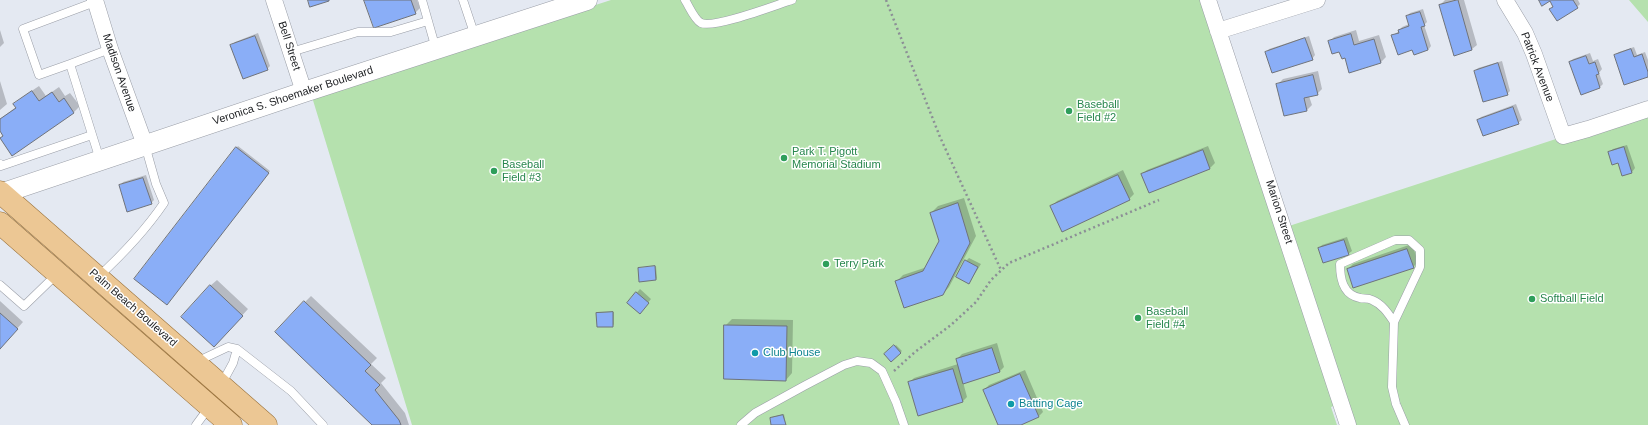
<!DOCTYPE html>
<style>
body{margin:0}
canvas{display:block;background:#e4e9f2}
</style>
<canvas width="1648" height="425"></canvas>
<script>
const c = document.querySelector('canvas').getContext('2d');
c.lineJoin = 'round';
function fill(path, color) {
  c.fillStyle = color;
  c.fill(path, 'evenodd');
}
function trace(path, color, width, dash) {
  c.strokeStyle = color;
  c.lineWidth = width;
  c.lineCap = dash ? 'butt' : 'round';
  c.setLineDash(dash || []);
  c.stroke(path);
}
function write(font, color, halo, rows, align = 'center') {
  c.font = font + ' Arial,sans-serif';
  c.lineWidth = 3;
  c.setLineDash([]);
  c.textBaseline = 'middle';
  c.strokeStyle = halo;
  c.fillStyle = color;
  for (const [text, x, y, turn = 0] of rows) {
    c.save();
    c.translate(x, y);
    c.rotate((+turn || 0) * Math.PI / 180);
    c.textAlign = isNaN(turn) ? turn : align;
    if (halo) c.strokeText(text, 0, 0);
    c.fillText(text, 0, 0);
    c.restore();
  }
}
const green = new Path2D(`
 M611 0H1205L1339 404 1331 407 1337 425H412L312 97Z
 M1629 0H1648V22Z
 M1648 109V425H1354L1289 226Z`);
const shadow = new Path2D(`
 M365 0H417L420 8 415 13Z
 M1445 0H1464L1477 45 1472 49 1440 5Z
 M1540 0H1578L1580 4 1577 7 1554 6 1550 0Z
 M1423 9 1427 22 1424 25 1431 46 1428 50 1413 49 1392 36 1399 31 1402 27 1409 24 1407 16 1410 13Z
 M0 30 4 43 0 47Z
 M1356 30 1359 41 1379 35 1386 57 1381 62 1345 57 1329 42 1334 37Z
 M258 33 270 66 267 69 232 45 235 42Z
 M1309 36 1315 55 1312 59 1266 53 1269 49Z
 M1634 47 1637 55 1645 52 1648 60V76L1615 55 1619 52Z
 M1590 53 1593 61 1598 59 1602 69 1599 73 1603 84 1600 87 1581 94 1570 62 1573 59Z
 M1502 61 1510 91 1507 94 1475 71 1478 68Z
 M1318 71 1322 89 1317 94 1309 96 1312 105 1307 110 1278 84 1283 79Z
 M0 81 7 104 0 110Z
 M39 86 46 96 59 87 65 96 70 93 80 106 73 113 4 135 0 129V119L16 107 15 104 21 98Z
 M1516 104 1522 120 1518 123 1478 120 1481 117Z
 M1627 145 1635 168 1632 172 1609 153 1613 149Z
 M238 146 270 171 168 302 136 279Z
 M1208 146 1215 163 1210 168 1149 192 1142 174 1147 170Z
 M1123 170 1134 194 1129 199 1052 206 1057 201Z
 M146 175 154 200 151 203 120 186 123 182Z
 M964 198 976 236 949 287 943 294 897 281 903 275 927 267 940 241 931 213 938 206Z
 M1347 237 1352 251 1348 254 1319 248 1322 245Z
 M1412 244 1418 262 1413 267 1348 269 1353 264Z
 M969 258 981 264 969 283 966 261Z
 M656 266 657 278 656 280 639 269Z
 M217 280 248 309 220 340 210 286Z
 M640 289 651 299 643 309 628 303Z
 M311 296 377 358 371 364 386 378 381 383 405 413 409 425H374L305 302Z
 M0 301 23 322 0 348Z
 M598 312H614V324L613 326 597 313Z
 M732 319 793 320 792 373 786 380 725 326Z
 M997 343 1004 367 999 372 963 382 967 397 962 402 909 383 914 378 958 364 957 359 962 354Z
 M896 345 902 351 892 360 886 354Z
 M1025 370 1043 412 1038 417 1019 425H1000L984 390 989 385Z
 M784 414 786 425H773L771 418 772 417Z`);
const building = new Path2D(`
 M308 0H329V1L310 7Z
 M364 0H411L416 14 374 28Z
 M1458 0 1472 50 1454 56 1439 5Z
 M1539 0H1573L1578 8 1557 21 1549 9 1553 7 1550 1 1542 6Z
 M1420 12 1425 26 1421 27 1428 50 1414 55 1412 50 1398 55 1391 35 1399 33 1398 30 1409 26 1406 16Z
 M1351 34 1354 45 1374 39 1381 63 1349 73 1345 58 1342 59 1339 52 1332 54 1328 41Z
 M255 36 268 70 243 79 230 45Z
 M1305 38 1313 60 1272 73 1265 52Z
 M1631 49 1634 57 1642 54 1648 72V77L1624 85 1614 55Z
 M1586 56 1589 64 1595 62 1599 74 1596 75 1600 88 1581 95 1569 62Z
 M1498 63 1508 95 1483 102 1474 71Z
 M1313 75 1318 95 1304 98 1307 111 1284 116 1276 84Z
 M32 91 39 101 52 92 59 102 64 98 74 113 12 156 0 138 3 136 0 131V119L16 108 13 104Z
 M1513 107 1519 124 1483 136 1477 120Z
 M236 147 269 173 167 305 134 279Z
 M1624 147 1632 173 1622 176 1618 163 1612 165 1608 152Z
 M1203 150 1210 169 1149 193 1141 174Z
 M1118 175 1130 200 1062 232 1050 206Z
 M143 178 152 204 127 212 119 185Z
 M958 203 970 243 943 295 904 308 895 281 923 271 939 241 930 213Z
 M1344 240 1349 255 1323 263 1318 248Z
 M1407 249 1414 268 1353 288 1347 269Z
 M965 260 978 267 969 284 956 277Z
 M655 266 656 280 639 282 638 268Z
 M210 285 243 316 214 347 181 317Z
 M636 292 649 303 640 314 627 303Z
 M304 301 371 365 365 371 380 385 375 390 399 420 401 425H372L275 332Z
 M613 312V327H597L596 313Z
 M0 313 18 329 0 349Z
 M724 325 787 326 786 381 724 379Z
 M894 345 901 353 891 362 884 354Z
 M992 348 1000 372 963 384 956 359Z
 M953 369 963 402 918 416 908 382Z
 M1020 374 1039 417 1021 425H998L983 390Z
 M783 415 786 425H771L770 418Z`);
const path = new Path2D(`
 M886 0 940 137 1001 270
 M894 371 915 352 951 325 976 302 991 280 1009 263 1159 200`);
const service = new Path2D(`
 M422 0 436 49
 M463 0 475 36
 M685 0C689 6 694 19 701 23 714 29 776 5 792 0
 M291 52 358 32H391L428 21
 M70 64 39 75 23 29 95 2
 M100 160 70 64 110 49
 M0 164 1 166 92 135
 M98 277C123 254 145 231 164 203L156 184 145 145
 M0 285 24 306 57 274
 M1394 322C1388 313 1382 304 1372 300 1368 298 1364 299 1360 298 1343 295 1340 279 1340 264L1395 240H1409L1420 250V267L1394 322 1392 387 1396 404 1405 425
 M196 362 228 347 237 349 291 391 323 425
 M221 385 233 363 237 349
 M196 425 210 406
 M741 425 755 413 804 386 844 365 857 361 871 363 882 371 896 402 904 425`);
const minor = new Path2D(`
 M95 0 110 49 145 145
 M274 0 304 92
 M1208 0 1348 425
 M1505 0 1525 33 1534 54 1563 136 1588 129 1648 109
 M1218 31 1317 0`);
const tertiary = new Path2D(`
 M0 194 304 92 587 0`);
const primary = new Path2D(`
 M0 192 266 425
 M0 223 231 425`);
const markers = [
 [1069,111,4,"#2e9e5b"],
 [784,158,4,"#2e9e5b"],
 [494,171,4,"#2e9e5b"],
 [826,264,4,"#2e9e5b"],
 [1532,299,4,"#2e9e5b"],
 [1138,318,4,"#2e9e5b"],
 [755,353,4,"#0f9aa8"],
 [1011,404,4,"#0f9aa8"]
];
const streetNames = [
 ["Bell Street",289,46,72],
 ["Patrick Avenue",1537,67,69],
 ["Madison Avenue",119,73,71],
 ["Veronica S. Shoemaker Boulevard",293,96,-18],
 ["Marion Street",1279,212,72],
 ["Palm Beach Boulevard",133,308,41]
];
const leisureNames = [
 ["Baseball",1077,105],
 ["Field #2",1077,118],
 ["Park T. Pigott",792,152],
 ["Memorial Stadium",792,165],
 ["Baseball",502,165],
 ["Field #3",502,178],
 ["Terry Park",834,264],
 ["Softball Field",1540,299],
 ["Baseball",1146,312],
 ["Field #4",1146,325]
];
const cultureNames = [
 ["Club House",763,353],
 ["Batting Cage",1019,404]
];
fill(green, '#b5e1ae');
fill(shadow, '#0003');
fill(building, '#8aaef7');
trace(building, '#6f737b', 1);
trace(service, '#9a9ea7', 9);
trace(minor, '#9a9ea7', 17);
trace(tertiary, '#9a9ea7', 21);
trace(primary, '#9a733d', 23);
trace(path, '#8c8f96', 2.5, [2, 3]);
trace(service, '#fff', 8);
trace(minor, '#fff', 16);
trace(tertiary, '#fff', 20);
trace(primary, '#ecc794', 22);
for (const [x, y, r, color] of markers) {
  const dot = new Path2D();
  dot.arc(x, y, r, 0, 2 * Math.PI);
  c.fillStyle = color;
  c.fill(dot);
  trace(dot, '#fff', 1.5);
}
write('11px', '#1b1d20', '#fff', streetNames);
write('11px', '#27864d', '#fff', leisureNames, 'left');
write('11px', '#0d838f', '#fff', cultureNames, 'left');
</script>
